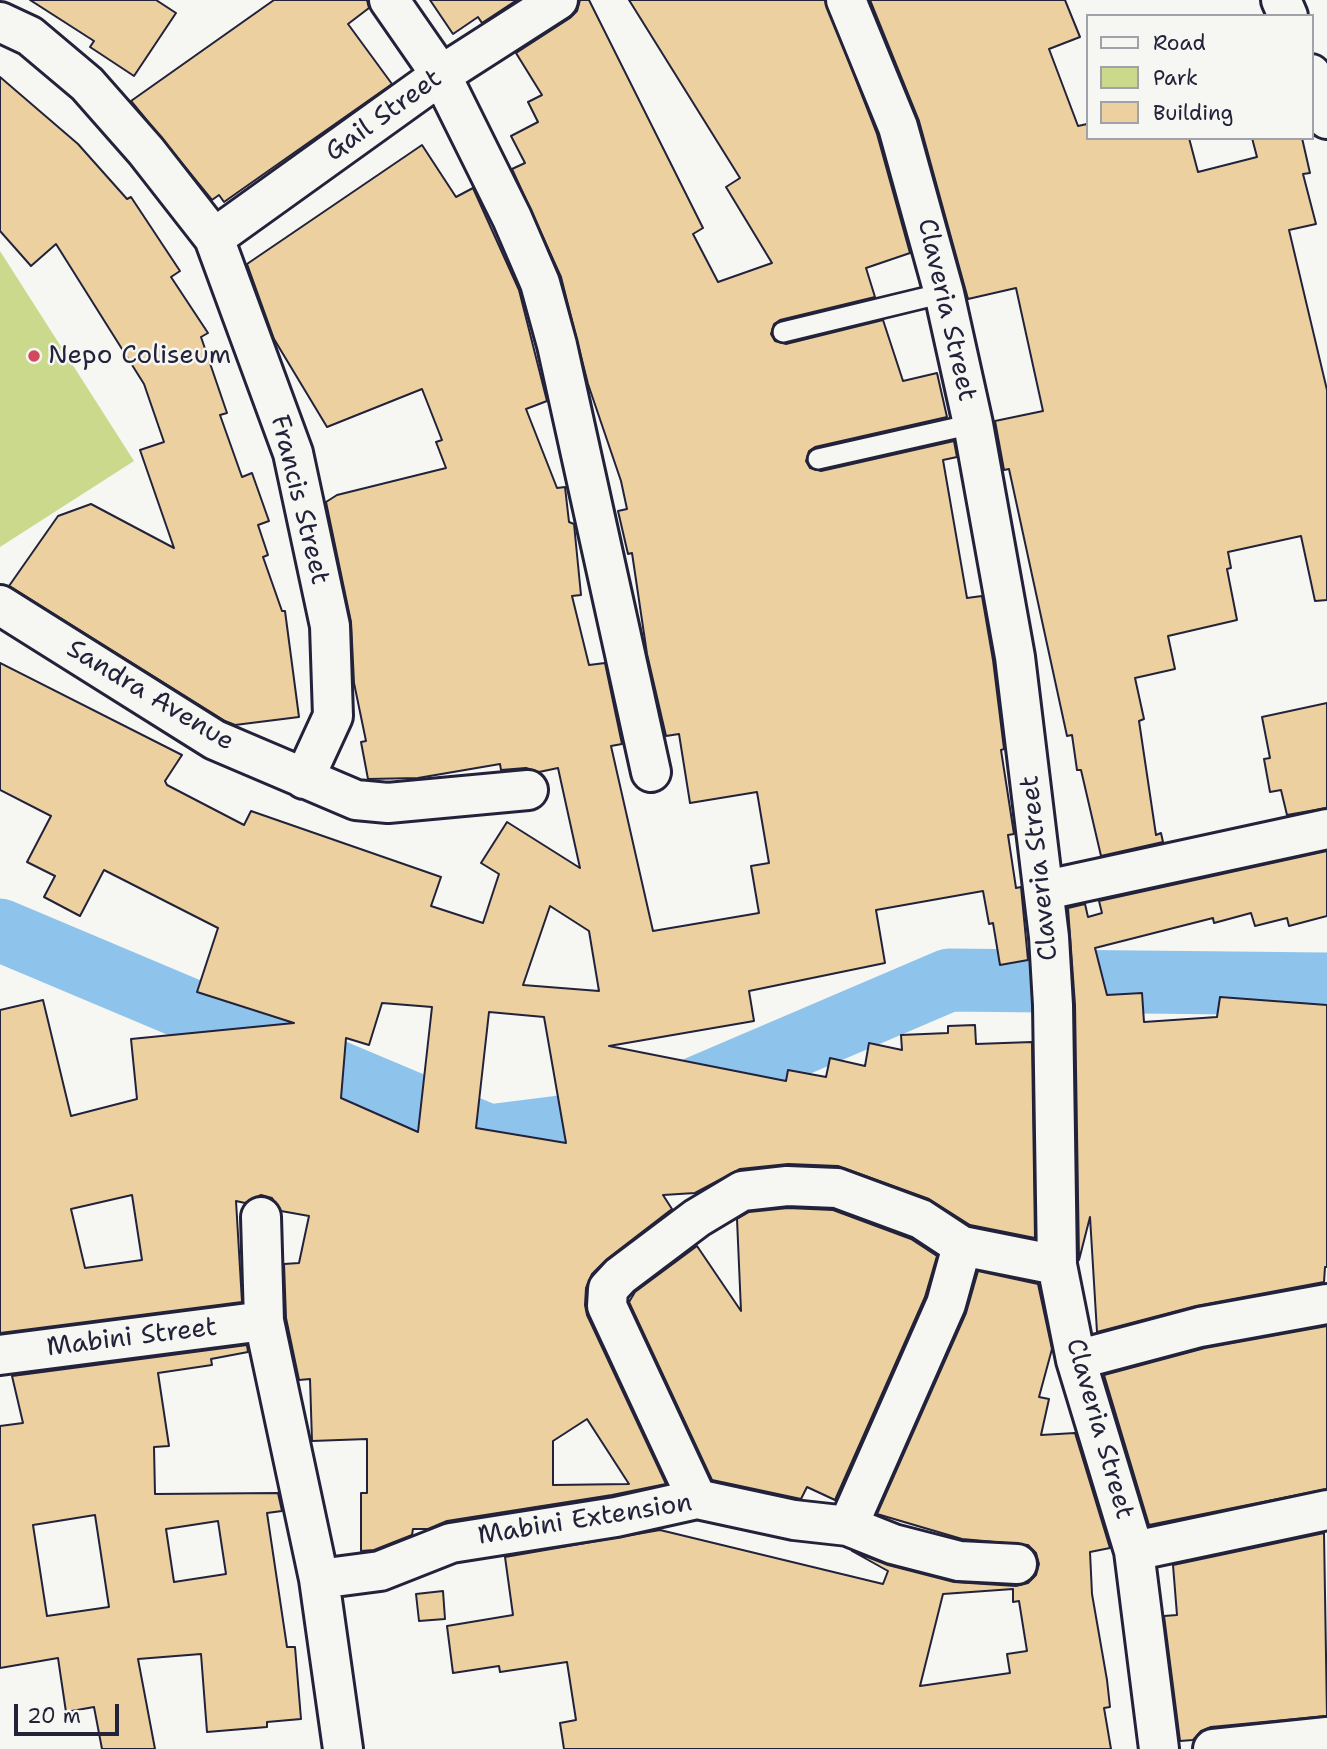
<!DOCTYPE html>
<style>
body{margin:0}
#map{position:relative;width:1327px;height:1749px;overflow:hidden;background:#f6f6f2;font-family:"Shantell Sans",sans-serif}
canvas{display:block}
.legend{position:absolute;left:1086px;top:14px;width:228px;height:126px;box-sizing:border-box;background:#f6f6f2;border:2px solid #a1a1a9;margin:0;padding:9px 12px;list-style:none;font-size:21px;color:#22223b}
.legend li{display:flex;align-items:center;gap:14px;height:35px}
.legend b{width:35px;border:2px solid #a1a1a9}
.scale{position:absolute;left:14px;top:1704px;width:105px;height:32px;box-sizing:border-box;border:4px solid #22223b;border-top:0;padding-left:9px;font-size:21px;line-height:24px;white-space:nowrap;color:#22223b;-webkit-text-stroke:5px #f6f6f2;paint-order:stroke}
</style>
<div id="map">
<canvas width="1327" height="1749"></canvas>
<ul class="legend">
<li><b style="height:9px;background:#f6f6f2"></b>Road</li>
<li><b style="height:19px;background:#cbd98d"></b>Park</li>
<li><b style="height:19px;background:#ecd0a0"></b>Building</li>
</ul>
<div class="scale">20 m</div>
</div>
<script>
const c = document.querySelector('canvas').getContext('2d');
c.lineJoin = 'round';
function fill(path, color) {
  c.fillStyle = color;
  c.fill(path, 'evenodd');
}
function trace(path, color, width, dash) {
  c.strokeStyle = color;
  c.lineWidth = width;
  c.lineCap = dash ? 'butt' : 'round';
  c.setLineDash(dash || []);
  c.stroke(path);
}
function write(font, color, halo, rows, align = 'center') {
  c.font = font + ' "Shantell Sans",sans-serif';
  c.lineWidth = 5;
  c.setLineDash([]);
  c.textBaseline = 'middle';
  c.strokeStyle = halo;
  c.fillStyle = color;
  for (const [text, x, y, turn = 0] of rows) {
    c.save();
    c.translate(x, y);
    c.rotate((+turn || 0) * Math.PI / 180);
    c.textAlign = isNaN(turn) ? turn : align;
    if (halo) c.strokeText(text, 0, 0);
    c.fillText(text, 0, 0);
    c.restore();
  }
}
const green = new Path2D(`
 M0 251 134 461 0 547Z`);
const river = new Path2D(`
 M0 930 489 1136 624 1119 949 980 1327 984`);
const building = new Path2D(`
 M30 0H156L176 13 134 76 90 47 94 41Z
 M274 0H367L369 8 348 24 392 84 224 202 219 195 212 200 131 101Z
 M430 0H517L482 23 478 17 453 34Z
 M580 0H589L703 228 693 234 718 282 772 263 726 187 740 178 629 0H825L877 134 910 253 866 268 875 297 780 320 774 324 771 334 775 341 786 344 883 320 903 381 937 373 947 417 815 447 809 451 806 461 810 468 821 471 954 441 957 457 943 460 967 598 982 596 993 660 1004 749 1001 750 1014 834 1008 835 1016 888 1021 887 1028 960 1000 965 993 923 989 924 983 891 876 910 885 963 749 991 754 1021 609 1046 786 1081 788 1070 826 1077 830 1058 865 1066 869 1043 902 1050 901 1035 948 1033V1026L975 1025 976 1044 1032 1042 1035 1238 970 1225 929 1199 838 1166 788 1164 740 1169 695 1193 663 1195 672 1209 607 1259 592 1274 586 1288 585 1305 587 1315 666 1484 612 1495 447 1521 428 1529H413L412 1535 374 1550 361 1551V1493H367V1439L312 1441 310 1379 299 1380 286 1318 284 1264 299 1263 309 1216 281 1211 272 1198 261 1195 245 1203 236 1201 242 1302 0 1333V1010L43 1000 71 1116 137 1099 131 1039 294 1023 197 992 218 928 104 870 80 916 44 897 55 876 27 862 51 816 0 790V663L182 755 165 781 167 785 244 825 251 811 441 877 431 906 483 923 499 874 481 863 507 822 580 868 558 768 539 772 526 768 501 770 500 764 418 778 368 779 361 742 366 741 354 683 351 622 326 502 337 495 446 468 436 442 442 440 422 389 327 427 274 339 247 264 422 145 456 197 473 188 519 290 547 401 526 409 557 488 565 487 569 522 574 524 581 595 572 596 589 665 605 663 622 744 611 746 653 931 759 913 751 866 769 863 757 792 690 803 679 734 666 736 647 654 632 553 628 554 618 511 627 509 621 481 588 384 561 277 512 169 525 163 511 136 538 122 528 102 542 95 516 53 570 18 577 11ZM550 906 589 931 599 991 523 985ZM382 1003 432 1007 418 1132 341 1098 346 1038 369 1045ZM489 1012 544 1017 566 1143 476 1128ZM132 1195 142 1260 85 1268 71 1209ZM587 1419 629 1484 553 1485V1441Z
 M870 0H1065L1080 37 1049 49 1078 126 1087 124V138H1189L1198 172 1257 157 1252 138H1302L1310 173 1303 174 1316 224 1289 230 1327 390V600L1315 601 1301 536 1228 552 1231 568 1227 569 1237 620 1168 636 1175 669 1135 678 1144 719 1139 721 1156 835 1161 833 1163 842 1101 856 1081 770H1077L1072 735 1067 736 1009 469 1004 470 995 421 1043 411 1016 288 968 299 919 121Z
 M0 77 78 144 127 199 131 197 180 271 171 277 208 333 201 337 227 413 220 415 242 477 252 473 269 521 258 525 268 555 263 557 282 611H285L299 717 235 725 225 721 9 586 58 516 91 504 174 548 140 450 164 442 144 384 56 244 31 266 0 231Z
 M1327 703V808L1287 815 1281 790 1270 792 1264 759 1270 758 1262 717Z
 M1327 851V916L1289 926 1287 918 1255 926 1251 913 1214 923 1213 918 1095 948 1107 995 1142 993 1144 1022 1217 1017 1220 997 1327 1005V1267H1325L1324 1282 1196 1306 1097 1332 1090 1217 1079 1260 1075 1005 1068 908 1085 904 1088 917 1102 913 1099 901Z
 M788 1208 833 1210 911 1239 937 1256 925 1297 835 1500 807 1487 801 1499 712 1480 629 1302 635 1292 697 1246 741 1311 737 1219 749 1212Z
 M978 1271 1038 1284 1052 1349 1039 1397 1049 1399 1041 1435 1075 1433 1110 1548 1090 1552 1092 1594 1107 1680 1110 1707 1104 1708 1111 1749H564L560 1723 576 1720 567 1662 500 1672 499 1666 453 1673 447 1626 513 1615 505 1557 660 1530 883 1584 888 1571 852 1551 888 1565 954 1582 1016 1586 1028 1583 1036 1575 1039 1564 1036 1553 1028 1545 962 1539 877 1514 966 1313ZM1013 1589V1602L1019 1601 1027 1651 1007 1654 1010 1673 920 1686 943 1594Z
 M1327 1326V1489L1149 1525 1104 1375 1205 1348Z
 M247 1345 248 1352 211 1359 212 1365 158 1373 169 1446 154 1447 155 1494 278 1493 282 1511 267 1513 287 1647H295L301 1719 267 1722V1727L207 1732 201 1654 138 1659 155 1749H102L94 1707 66 1712 58 1658 0 1668V1426L23 1423 12 1376ZM95 1515 109 1607 47 1616 33 1525ZM218 1521 226 1574 174 1582 166 1529Z
 M1324 1533 1327 1716 1211 1727 1201 1731 1193 1740 1180 1741 1164 1616 1177 1615 1173 1565Z
 M443 1591 445 1619 419 1621 416 1594Z`);
const lane = new Path2D(`
 M783 332 944 293
 M818 459 973 424`);
const street = new Path2D(`
 M389 0 441 75 512 218 540 283 557 345 651 772
 M846 0 898 127 944 293 973 424 1015 657 1049 937 1053 1005 1057 1265 1076 1360 1134 1551 1159 1749
 M1281 0 1288 16
 M0 22 30 36 87 84 146 151 214 238 293 453 330 626 333 716 304 779
 M1311 74 1327 119
 M214 238 441 75 558 0
 M0 605 215 740 356 800 388 803 528 790
 M1046 890 1327 829
 M261 1217 264 1321 319 1579 343 1749
 M0 1355 264 1321
 M1076 1360 1200 1327 1327 1304
 M697 1499 607 1306 608 1289 620 1276 697 1218 742 1191 787 1186 837 1188 921 1219 962 1246 1057 1265
 M848 1526 946 1304 962 1246
 M1134 1551 1327 1510
 M319 1579 380 1571 451 1543 616 1517 697 1499 794 1520 848 1526 893 1544 959 1561 1017 1564`);
const secondary = new Path2D(`
 M1213 1749 1327 1737`);
const markers = [
 [34,356,7,"#d1495b"]
];
const streetNames = [
 ["Gail Street",384,116,-36],
 ["Claveria Street",946,310,77],
 ["Francis Street",299,500,76],
 ["Sandra Avenue",150,696,31],
 ["Claveria Street",1040,868,-96],
 ["Mabini Street",132,1338,-7],
 ["Claveria Street",1099,1429,74],
 ["Mabini Extension",585,1520,-9]
];
const poiNames = [
 ["Nepo Coliseum",48,356]
];
fill(green, '#cbd98d');
trace(river, '#8ec4ec', 63);
fill(building, '#ecd0a0');
trace(building, '#22223b', 2);
trace(lane, '#22223b', 24);
trace(street, '#22223b', 44);
trace(secondary, '#22223b', 44);
trace(lane, '#f6f6f2', 19);
trace(street, '#f6f6f2', 38);
trace(secondary, '#f6f6f2', 38);
for (const [x, y, r, color] of markers) {
  const dot = new Path2D();
  dot.arc(x, y, r, 0, 2 * Math.PI);
  c.fillStyle = color;
  c.fill(dot);
  trace(dot, '#f6f6f2', 2.5);
}
write('26px', '#22223b', '#f6f6f2', streetNames);
write('26px', '#22223b', '#f6f6f2', poiNames, 'left');
</script>
